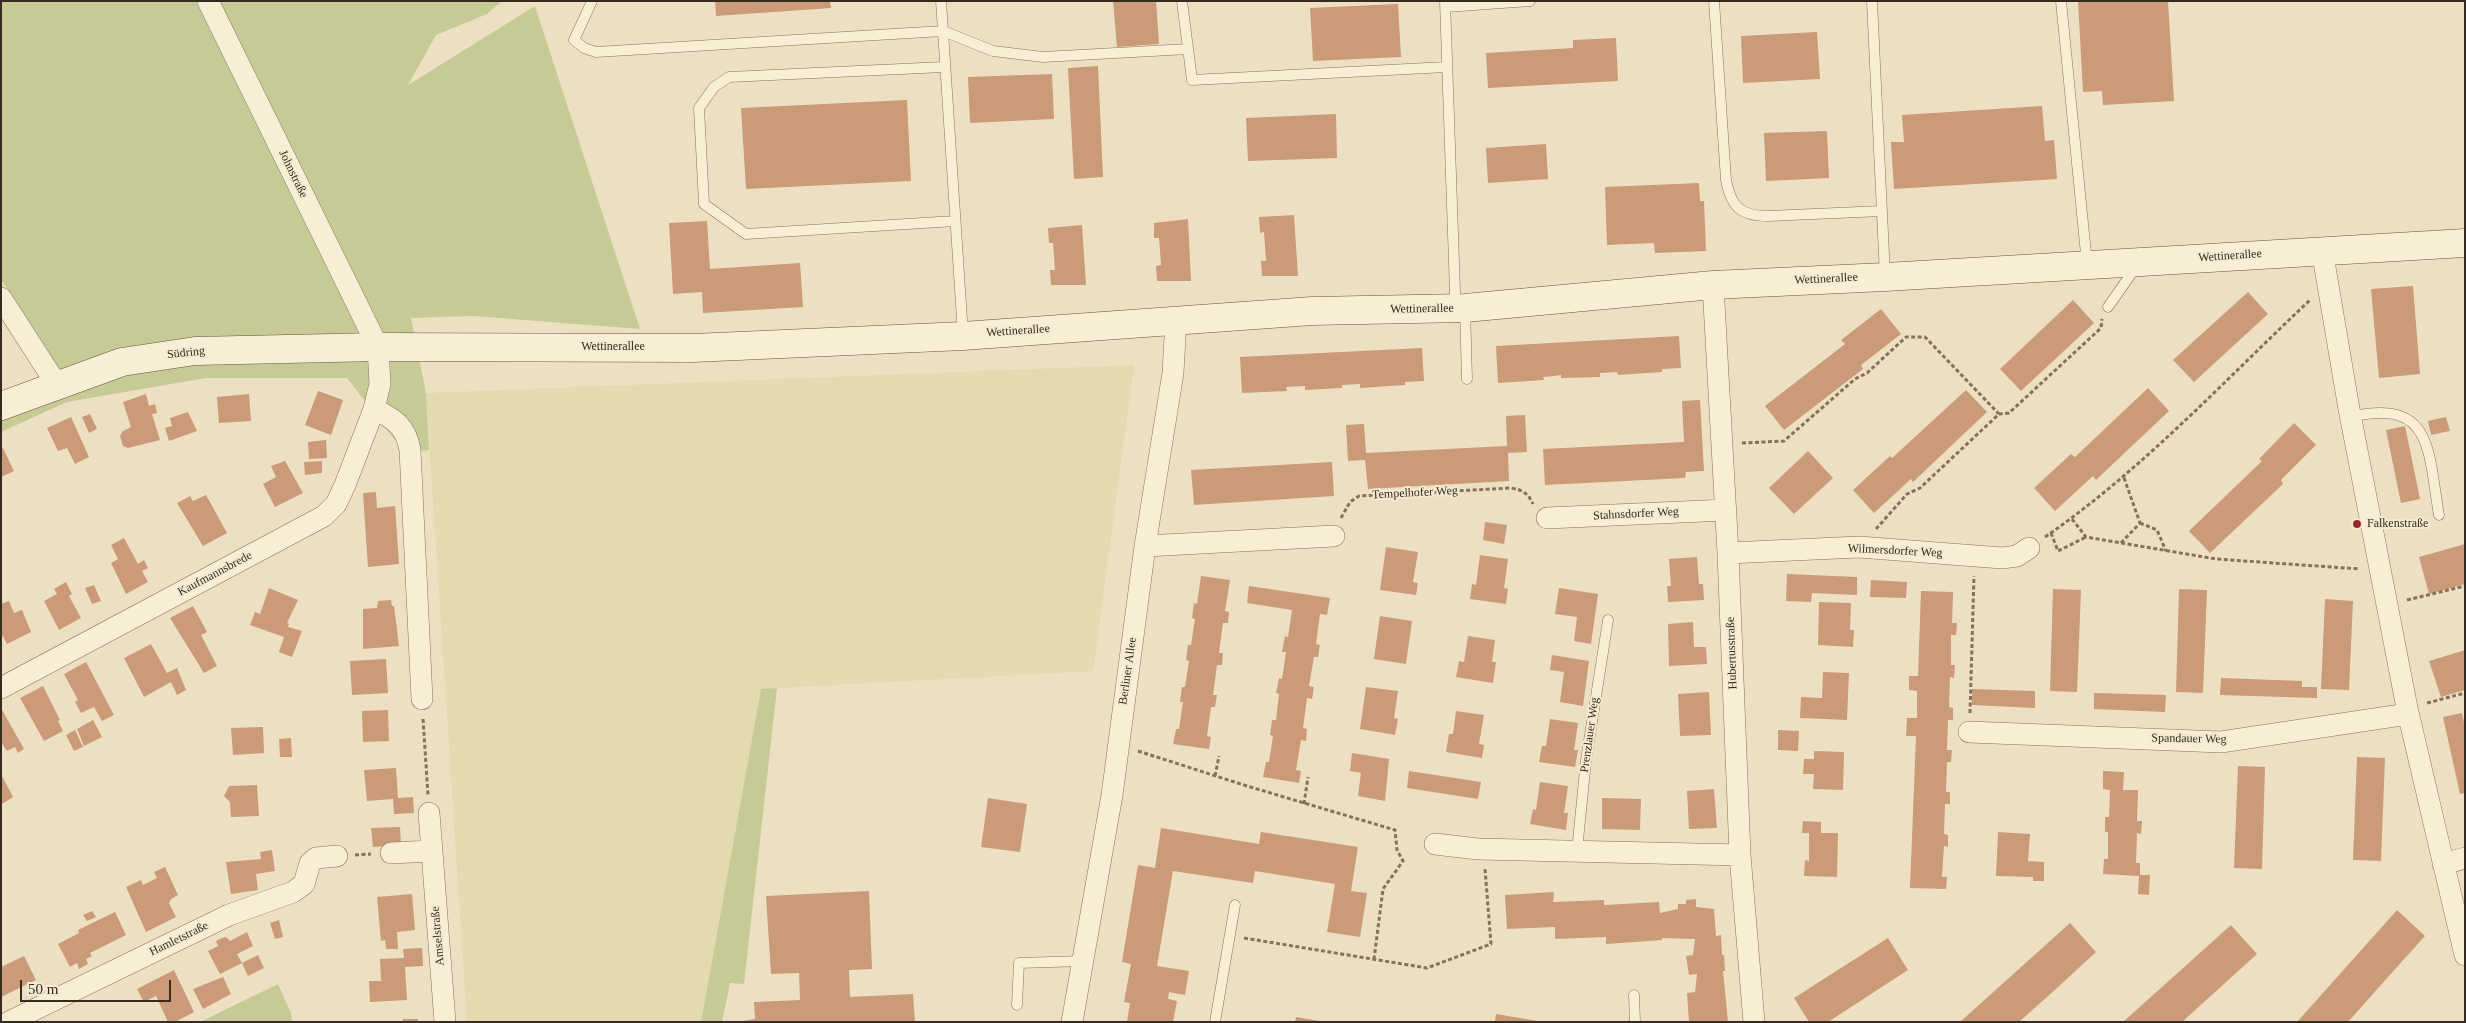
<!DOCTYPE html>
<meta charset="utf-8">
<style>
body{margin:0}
#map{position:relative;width:2466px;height:1023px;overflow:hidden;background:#ede0c2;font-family:"Times New Roman",serif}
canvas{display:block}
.frame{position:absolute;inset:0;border:2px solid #372a1e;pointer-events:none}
.scale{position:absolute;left:20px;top:980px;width:151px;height:22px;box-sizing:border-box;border:2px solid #372a1e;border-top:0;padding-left:6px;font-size:15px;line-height:18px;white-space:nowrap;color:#372a1e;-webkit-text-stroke:4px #f5ead2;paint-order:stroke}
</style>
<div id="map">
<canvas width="2466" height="1023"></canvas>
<div class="frame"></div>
<div class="scale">50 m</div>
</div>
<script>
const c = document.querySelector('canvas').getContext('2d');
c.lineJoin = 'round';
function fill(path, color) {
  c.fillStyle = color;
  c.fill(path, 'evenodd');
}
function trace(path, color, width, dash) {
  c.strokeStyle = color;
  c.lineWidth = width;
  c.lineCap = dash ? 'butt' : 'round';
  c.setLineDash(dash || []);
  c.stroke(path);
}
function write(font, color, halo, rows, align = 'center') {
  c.font = font + ' "Times New Roman",serif';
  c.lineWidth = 4;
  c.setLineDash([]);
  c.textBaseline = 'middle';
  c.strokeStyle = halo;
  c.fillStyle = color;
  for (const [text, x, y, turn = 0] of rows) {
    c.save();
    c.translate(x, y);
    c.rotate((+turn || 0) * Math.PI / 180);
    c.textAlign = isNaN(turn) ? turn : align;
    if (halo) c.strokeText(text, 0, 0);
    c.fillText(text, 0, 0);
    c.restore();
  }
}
const farmland = new Path2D(`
 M1134 365 1093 671 761 689 701 1022H467L426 393Z`);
const green = new Path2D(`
 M1 1H502L487 14 436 35 408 85 535 6 640 329 473 316 411 318 426 393 429 450 405 453 347 378H206L67 402 1 432V393L57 369 1 279Z
 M777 688 744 984 730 983 722 1022H701L761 689Z
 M278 984 291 1013 292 1022H200Z`);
const building = new Path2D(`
 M715 1H830L831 8 716 16Z
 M1113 1H1156L1159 44 1117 47Z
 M2078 1H2168L2174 101 2103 105 2102 91 2083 92Z
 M1398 4 1401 57 1313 61 1310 8Z
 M1817 32 1820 79 1743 83 1741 36Z
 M1616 38 1618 81 1488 88 1486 53 1573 48V40Z
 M1098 66 1103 177 1074 179 1068 68Z
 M1052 74 1054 119 970 123 968 77Z
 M907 100 911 181 746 189 741 108Z
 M2042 106 2045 141 2054 140 2057 179 1894 189 1891 142H1904L1902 115Z
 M1336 114 1337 158 1248 161 1246 118Z
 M1827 131 1829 178 1766 181 1764 133Z
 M1546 144 1548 179 1488 183 1486 148Z
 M1699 183 1700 201H1704L1706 251 1655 253 1654 243 1607 245 1605 187Z
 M1294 215 1298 276H1262L1261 261H1266L1264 232 1260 233 1259 217Z
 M1188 219 1191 281H1157L1156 266 1161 265 1159 238H1154V223Z
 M707 221 710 269 800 263 803 307 703 313 702 292 673 294 669 223Z
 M1082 225 1086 285H1051L1050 270H1055L1053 243H1049L1048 228Z
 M2413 286 2420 374 2379 378 2371 289Z
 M2248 292 2268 314 2194 382 2173 360Z
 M2073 300 2094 323 2021 391 2000 369Z
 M1881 309 1901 334 1861 365 1863 369 1784 430 1765 406 1845 344 1841 340Z
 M1679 336 1681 368 1662 369V372L1618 375 1617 372 1600 373V377L1561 378V375L1554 376 1543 377 1544 380 1498 383 1496 346Z
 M1422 348 1424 381 1405 382V385L1360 388V384L1342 385V388L1305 390V386L1286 387 1287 391 1242 393 1240 357Z
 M2148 388 2169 411 2096 480 2093 476 2055 511 2034 488 2071 454 2075 457Z
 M1966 390 1987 412 1913 482 1911 479 1874 513 1853 490 1890 456 1892 458Z
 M318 391 343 400 331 435 305 425Z
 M146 394 149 406 155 404 157 413 152 414 160 440 128 448 123 446 120 436 123 431 131 427 123 402Z
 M249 394 251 421 219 423 217 397Z
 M1700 400 1704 471 1686 472 1685 478 1545 485 1543 449 1684 442 1682 401Z
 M188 412 197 431 169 441 165 428 172 426 170 418Z
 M90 414 97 429 89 433 82 417Z
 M1525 415 1527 452 1508 453 1509 481 1368 489 1365 460 1348 461 1346 425 1364 424 1366 453 1507 446 1506 416Z
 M71 417 89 457 75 464 67 448 58 451 47 428Z
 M2446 417 2450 431 2431 435 2428 421Z
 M2294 423 2316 445 2281 480 2283 484 2210 553 2189 531 2262 461 2259 459Z
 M2405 426 2420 499 2401 503 2386 430Z
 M326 440 327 458 309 459 308 442Z
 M3 448 14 471 1 477V449Z
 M1808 451 1833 478 1794 514 1769 488Z
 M285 461 303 493 275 507 263 484 276 477 271 466Z
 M322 461V473L305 475 304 462Z
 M1332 462 1334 496 1194 505 1191 470Z
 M376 492 377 508 395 506 399 564 368 567 363 493Z
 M206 495 227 533 203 546 177 503 190 496 193 501Z
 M1485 522 1507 525 1504 544 1483 540Z
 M124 538 138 564 144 560 148 568 142 571 148 582 126 594 111 563 118 559 111 545Z
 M2465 544V584L2429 594 2419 557Z
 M1386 547 1418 552 1413 582 1418 583 1416 595 1380 590Z
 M1480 555 1508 559 1504 588 1508 589 1506 604 1470 599 1472 584 1476 585Z
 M1697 557 1699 584H1703L1704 600 1668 602 1667 586H1671L1669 559Z
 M1787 574 1857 577V595L1812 593 1811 602 1786 601Z
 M1201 576 1230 580 1225 611 1229 612 1228 623H1223L1219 653H1223L1222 665H1217L1213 695H1217L1215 707H1211L1207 736 1211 737 1209 749 1173 744 1176 729H1179L1183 702H1180L1182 687H1185L1189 661 1186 660 1188 645H1191L1195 619 1192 618 1194 603 1197 604Z
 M1871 580 1907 582 1906 598 1870 597Z
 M66 582 72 594 69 596 81 618 59 630 44 601 57 594 54 589Z
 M94 585 101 601 92 604 85 588Z
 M1249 586 1330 598 1327 615 1320 614 1316 644 1320 645 1318 657H1314L1309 686 1314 687 1312 699 1307 698 1303 728 1307 729 1306 741 1301 740 1296 770 1301 771 1299 783 1263 777 1266 762H1269L1273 736 1270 735 1272 720H1276L1279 694 1276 693 1279 678 1282 679 1286 652H1282L1285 636 1288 637 1292 610 1247 603Z
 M269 588 298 600 287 623 289 624 288 627 302 631 292 657 279 652 284 637 250 625 255 612 260 614Z
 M1559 588 1598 594 1591 644 1574 641 1577 617 1555 614Z
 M2053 589 2081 590 2077 692 2050 691Z
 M2179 589 2207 590 2203 693 2176 692Z
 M1921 591 1953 592 1952 623H1957L1956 635H1951V665H1955L1954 678 1950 677 1949 707 1953 708V720H1948L1947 750H1952L1951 762H1947L1946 792H1950V804H1945L1944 834 1948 835V847L1944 846 1942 877H1947L1946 889 1910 888 1916 736H1906L1907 718H1917V691L1909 690V676H1918Z
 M2325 599 2353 601 2349 690 2321 689Z
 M391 600 392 606H394L399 646 363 649V609L377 608 378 601Z
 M9 601 14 613 22 610 31 632 7 644 1 633V604Z
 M1819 602 1851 603 1850 630H1854L1853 647 1818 645Z
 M193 606 207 632 201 635 217 666 204 673 170 618Z
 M1380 616 1412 621 1406 664 1374 659Z
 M1693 622 1694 647H1706L1707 664 1669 666 1668 624Z
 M1468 636 1495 640 1492 662H1496L1493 683 1456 677 1459 661 1464 662Z
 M151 644 167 673 177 668 186 690 177 695 171 682 144 697 124 658Z
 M2465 650V690L2441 697 2429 661Z
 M1552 655 1589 661 1583 706 1560 702 1564 672 1550 670Z
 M386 659 388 693 352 695 350 661Z
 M86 662 114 715 102 721 94 707 81 713 75 702 78 700 64 674Z
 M1823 672 1849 673 1847 720 1800 718 1801 697 1822 698Z
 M2221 678 2302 681V687H2317V698L2220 695Z
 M43 686 60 720 58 721 63 731 44 741 20 698Z
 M1366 687 1398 691 1394 718 1398 719 1395 735 1360 729Z
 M1972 689 2035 691V708L1972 705Z
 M1709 692 1711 735 1680 736 1678 694Z
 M2094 693 2166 695 2165 712 2094 709Z
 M1 708 24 749 18 753 15 747 7 751 1 742Z
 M388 710 389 741 363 742 362 711Z
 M1456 711 1484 715 1479 744 1484 745 1482 758 1446 752 1449 734H1453Z
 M2462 713 2465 727V793L2460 794 2443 717Z
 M1550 719 1578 723 1574 750H1578L1575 767 1539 762 1542 746H1546Z
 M93 720 102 737 84 746 77 729Z
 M263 727 264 753 233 755 231 728Z
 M75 730 83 747 74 751 66 735Z
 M1778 730 1799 731 1798 751 1778 750Z
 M291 738 292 757H280L279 739Z
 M1814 751 1844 752 1843 790 1813 789 1814 774H1803L1804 759H1814Z
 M1352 753 1389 759 1385 801 1358 796 1361 773 1350 771Z
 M2357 757 2385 758 2381 861 2353 860Z
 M2238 766 2265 767 2262 869 2234 868Z
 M396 768 398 798 413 797 414 813 394 814 393 799 367 801 364 770Z
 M1409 771 1481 782 1478 799 1407 788Z
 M2103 771 2124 772 2123 790H2138L2137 821H2142L2141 834 2137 833 2136 863H2140V875H2150L2149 895 2138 894 2139 876 2103 874 2104 859H2108V832H2105V817H2109L2110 790 2103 789Z
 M1 774 13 797 2 804 1 802Z
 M1540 782 1568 786 1564 813H1568L1566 830 1530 824 1533 809 1536 810Z
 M257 785 259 816 231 817 230 802 224 796 229 786Z
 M1714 789 1717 828 1689 829 1687 791Z
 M988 798 1027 804 1020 852 981 847Z
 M1602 798 1641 799 1640 830 1602 829Z
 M1803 821 1821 822V833H1838L1837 877 1804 876 1805 860 1809 861V833H1802Z
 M400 827 401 845 373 847 371 828Z
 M1161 828 1259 844 1261 832 1358 847 1351 891 1367 893 1360 937 1327 932 1335 884 1255 871 1253 883 1173 871 1157 966 1189 971 1185 995 1169 992 1168 999 1177 1001 1173 1022H1127L1130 1003 1124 1002 1131 964 1122 962 1138 865 1155 868Z
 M1998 832 2030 834 2028 861 2044 862V881H2033V877L1996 876Z
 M272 850 275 871 256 874 258 890 231 894 226 862 261 859 260 852Z
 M165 867 178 895 171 899 169 903 176 917 146 932 126 887 141 880 143 885 157 878 154 872Z
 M869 891 872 969 849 970 850 997 913 994 915 1022H737L755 1019 754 1002 800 1000 799 973 771 974 766 896Z
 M1554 892 1553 902 1604 900V905L1659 902 1660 913 1678 909V904H1686V900L1696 899V907L1714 909 1716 936 1721 935 1722 955H1724L1725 971H1723L1728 1022H1689L1687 993 1695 992 1697 974 1689 975 1686 956 1693 955 1695 939 1662 938V940L1606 944V937L1555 939V927L1507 929 1505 895Z
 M412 894 415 930 397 932 398 949H386L385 940 381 941 377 897Z
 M2397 910 2425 936 2388 977 2348 1022H2297Z
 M92 911 96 917 87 921 83 915Z
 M115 912 126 935 90 953 92 956 86 959 88 964 79 969 77 963 70 967 58 944 79 933 78 930Z
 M279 920 283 937 275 939 270 923Z
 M2070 923 2096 952 2057 988 2019 1022H1960Z
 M2231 925 2257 954 2182 1022H2123Z
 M247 932 253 946 237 954 242 963 220 974 208 951 218 946 216 941 222 938 226 937 230 941Z
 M1888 938 1908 970 1828 1022H1809L1794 998Z
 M422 948 423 966 405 967 407 1000 370 1002 369 981H381L380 959 404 958 403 949Z
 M258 955 264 968 248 976 242 963Z
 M24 956 36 980 1 997V967Z
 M174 970 194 1012 175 1022H168L156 996 144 1002 137 989Z
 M223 977 231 994 203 1009 193 989Z
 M1496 1014 1538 1021V1022H1495Z
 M1296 1017 1320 1021V1022H1295Z
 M403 1019H418V1022H403Z`);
const path = new Path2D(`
 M1742 443 1784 441 1855 379 1867 373 1906 337H1925L1999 414
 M1341 518 1350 502 1359 496 1511 488C1523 490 1528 493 1533 504
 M2072 519 2086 537 2216 559 2360 569
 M2140 523 2157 530 2166 551
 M1876 529 1907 494 1920 488 1999 414 2009 413 2101 328 2102 319
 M2051 533 2058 551 2086 537
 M2045 537C2142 470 2224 381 2310 300
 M2121 543 2140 523 2123 475
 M2407 600 2465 586
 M2427 703 2465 693
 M1970 713 1974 576
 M423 719 428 795
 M1138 751 1247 786 1395 830 1397 850 1403 861 1383 889 1374 959
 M1215 776 1219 756
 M1304 804 1308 777
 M355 855 371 854
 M1244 938 1427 968 1491 944 1485 869`);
const lane = new Path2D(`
 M592 1 574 40 584 48 596 52 943 31 963 335
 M941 1 943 31 993 51 1043 57 1188 49
 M1182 1 1192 80 1447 67
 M1445 1 1455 292 1453 307
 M1714 1 1726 180C1731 207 1741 216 1768 216L1882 211
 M1872 1 1885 276
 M2061 1 2087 264
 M1446 7 1530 1
 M944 67 729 77 714 87 699 108 704 204 746 234 955 221
 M2108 307 2136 267
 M1465 309 1467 379
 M2350 417C2434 397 2428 453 2439 515
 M1577 851 1586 760 1608 620
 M1634 995 1635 1022
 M1017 1005 1019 963 1083 961
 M1215 1022 1235 905`);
const street = new Path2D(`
 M2322 250 2349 409 2407 708 2465 955
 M1713 285 1728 553 1740 855 1754 1022
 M1 298 57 385
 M374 409C395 419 406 427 410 450L422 699
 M1547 518 1726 510
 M1145 546 1334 536
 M1728 553 1859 547 2002 558 2017 556 2029 548
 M1 688 324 516 336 504 345 485 374 409 380 384 378 347 208 1
 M1969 732 2221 742 2408 714
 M429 813 445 1022
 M1435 844 1478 849 1740 855
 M391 853 431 851
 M2443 864 2465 858
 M9 1022 229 915 293 892 304 884 310 863 316 858 337 856
 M1072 1022 1112 795 1145 546 1173 373 1176 319`);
const secondary = new Path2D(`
 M1 406 122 362 195 351 378 347 693 348 963 336 1312 311 1465 308 1713 285 1885 277 2465 243`);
const markers = [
 [2357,524,5,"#962a2d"]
];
const streetNames = [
 ["Johnstraße",293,174,64],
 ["Wettinerallee",2230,256,-4],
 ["Wettinerallee",1826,279,-3],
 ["Wettinerallee",1422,309,-1],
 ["Wettinerallee",1018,331,-4],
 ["Wettinerallee",613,347],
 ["Südring",186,353,-6],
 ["Tempelhofer Weg",1415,493,-3],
 ["Stahnsdorfer Weg",1636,514,-3],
 ["Wilmersdorfer Weg",1895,551,3],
 ["Kaufmannsbrede",215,574,-28],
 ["Hubertusstraße",1732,653,-92],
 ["Berliner Allee",1128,671,-82],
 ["Prenzlauer Weg",1590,735,-82],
 ["Spandauer Weg",2189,739,1],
 ["Amselstraße",438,936,-95],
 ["Hamletstraße",179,939,-26]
];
const poiNames = [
 ["Falkenstraße",2367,524]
];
fill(farmland, '#e3dab0');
fill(green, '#c6cb96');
fill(building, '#cb9a78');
trace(lane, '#87715a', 11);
trace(street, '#87715a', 22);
trace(secondary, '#69523d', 29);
trace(path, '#87715a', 3, [4, 2.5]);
trace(lane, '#f8edd5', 10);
trace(street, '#f8edd5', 21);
trace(secondary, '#f8edd5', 28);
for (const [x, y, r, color] of markers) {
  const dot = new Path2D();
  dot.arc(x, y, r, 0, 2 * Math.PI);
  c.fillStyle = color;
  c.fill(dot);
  trace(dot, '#f5ead2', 2);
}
write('12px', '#372a1e', '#f5ead2', streetNames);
write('12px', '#372a1e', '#f5ead2', poiNames, 'left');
</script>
